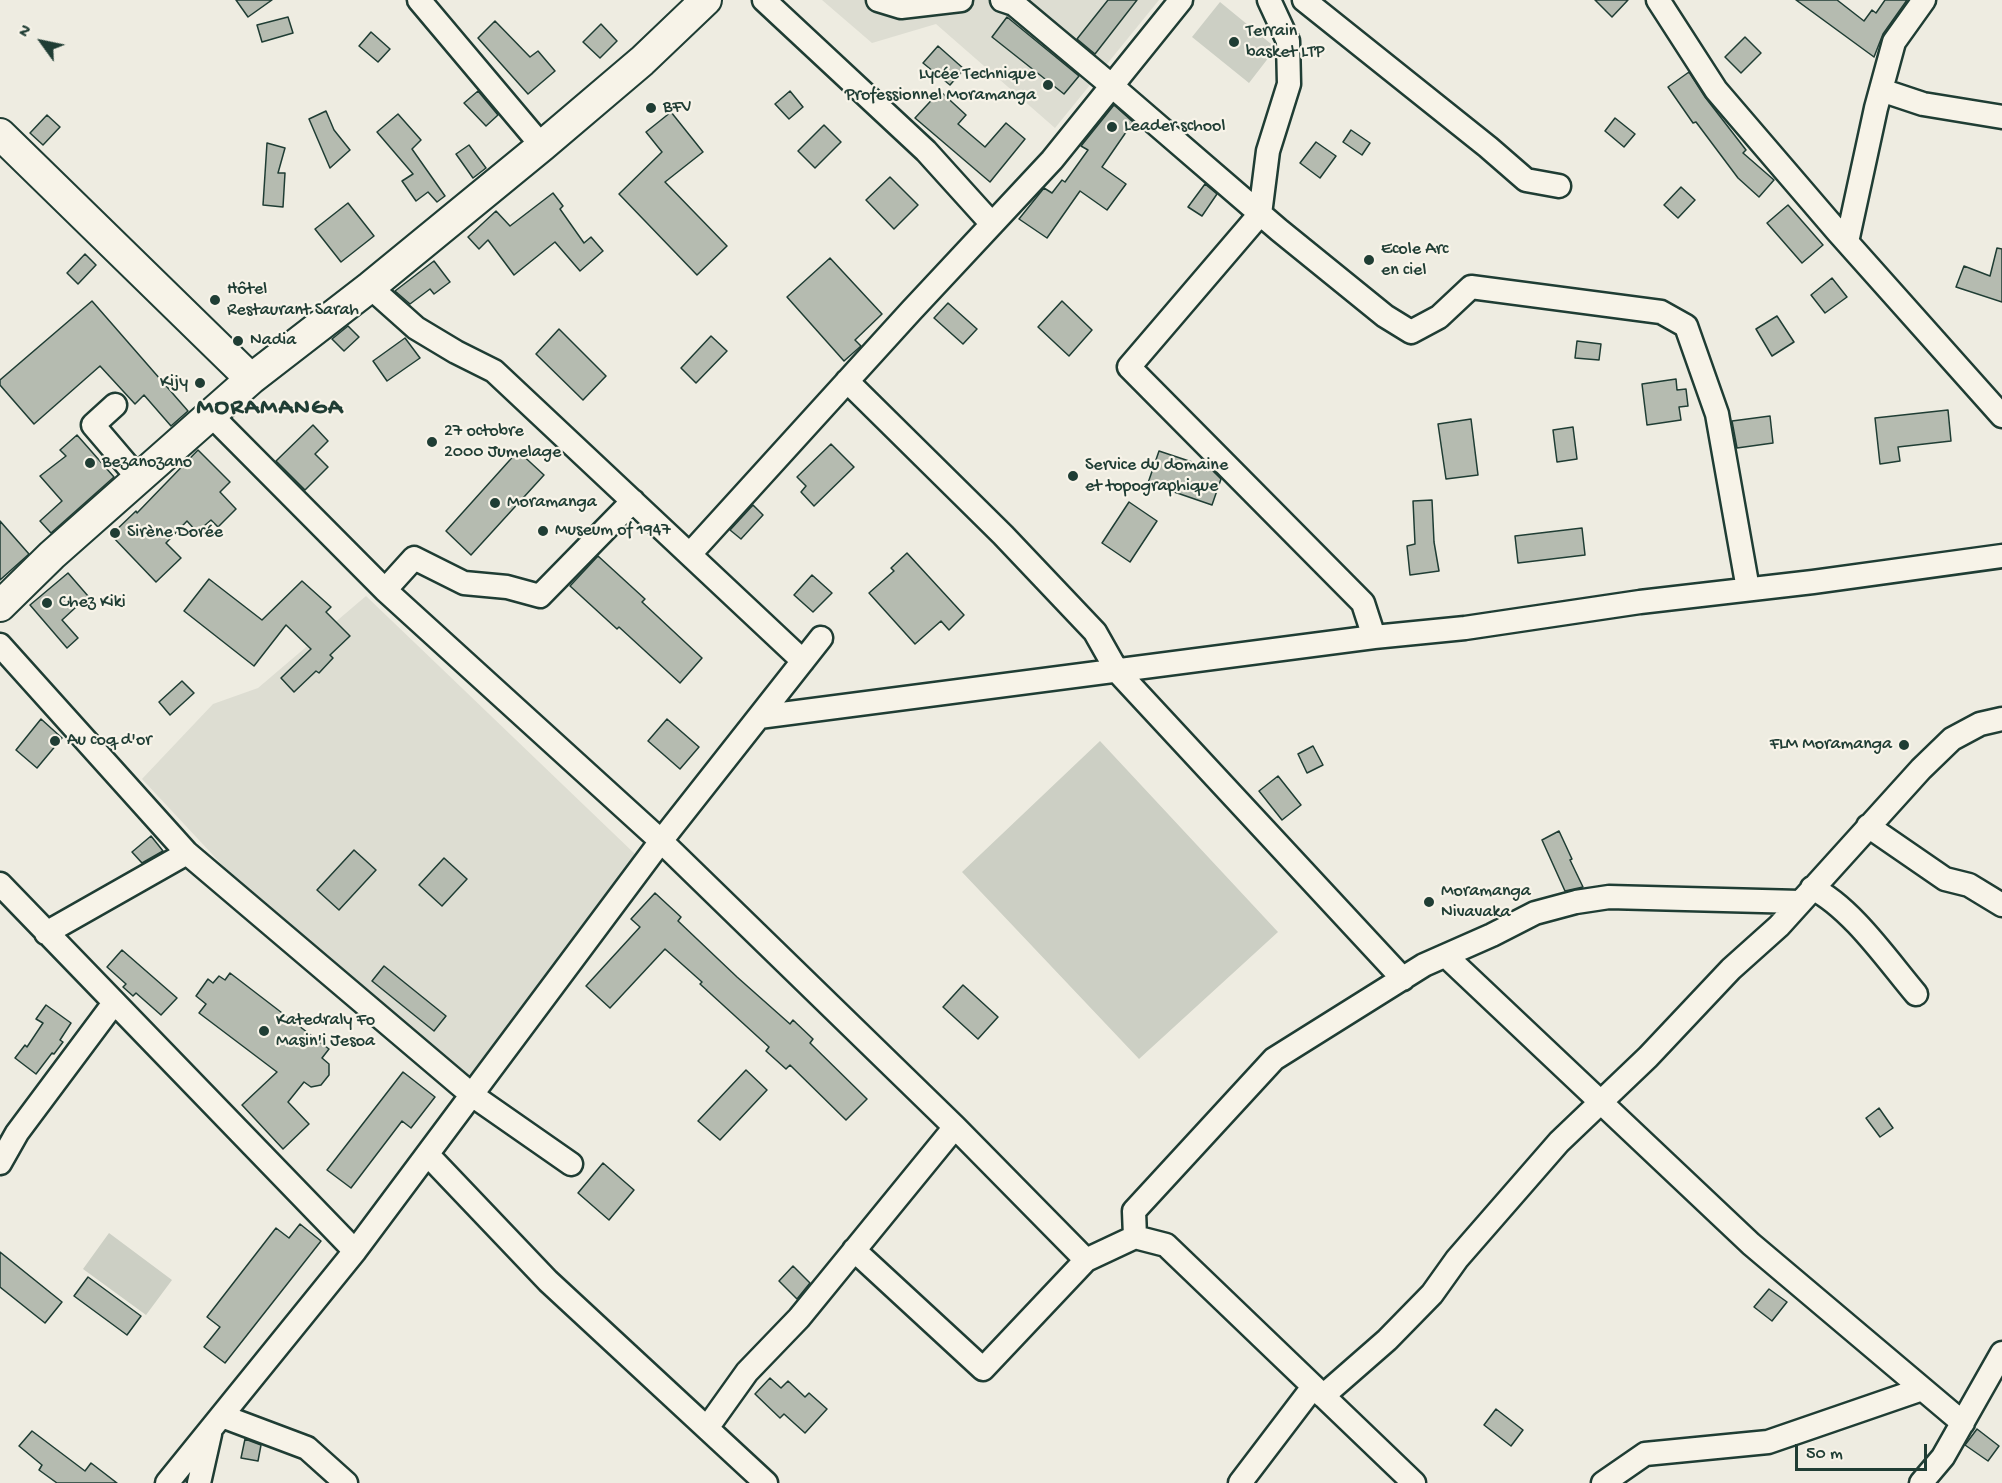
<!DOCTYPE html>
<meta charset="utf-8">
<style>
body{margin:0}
#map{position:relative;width:2002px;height:1483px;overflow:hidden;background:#eeece1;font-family:"Gochi Hand",sans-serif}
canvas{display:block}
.north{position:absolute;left:12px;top:12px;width:60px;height:60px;-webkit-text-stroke:4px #f7f3e8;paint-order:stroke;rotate:303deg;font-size:16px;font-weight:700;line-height:24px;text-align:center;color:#1f3d34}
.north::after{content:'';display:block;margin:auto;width:21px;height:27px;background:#1f3d34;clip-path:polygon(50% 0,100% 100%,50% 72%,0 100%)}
.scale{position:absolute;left:1795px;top:1444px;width:132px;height:27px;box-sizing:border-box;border:3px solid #1f3d34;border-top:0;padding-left:8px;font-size:18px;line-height:21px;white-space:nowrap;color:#1f3d34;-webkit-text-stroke:4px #f7f3e8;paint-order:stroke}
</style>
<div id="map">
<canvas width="2002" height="1483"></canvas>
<div class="north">N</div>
<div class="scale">50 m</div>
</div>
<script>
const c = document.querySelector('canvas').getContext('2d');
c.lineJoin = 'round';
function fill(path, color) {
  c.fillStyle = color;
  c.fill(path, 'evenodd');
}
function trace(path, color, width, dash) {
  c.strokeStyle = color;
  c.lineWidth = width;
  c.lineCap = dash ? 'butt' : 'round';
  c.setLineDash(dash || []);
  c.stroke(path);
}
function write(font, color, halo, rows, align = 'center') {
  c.font = font + ' "Gochi Hand",sans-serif';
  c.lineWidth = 4.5;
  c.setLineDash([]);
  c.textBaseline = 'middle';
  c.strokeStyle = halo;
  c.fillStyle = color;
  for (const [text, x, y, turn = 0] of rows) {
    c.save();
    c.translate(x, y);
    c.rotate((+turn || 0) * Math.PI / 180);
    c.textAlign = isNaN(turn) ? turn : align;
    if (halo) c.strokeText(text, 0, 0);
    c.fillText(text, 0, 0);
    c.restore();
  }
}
const built = new Path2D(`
 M822 0H1159L1055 128 936 24 872 43Z
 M366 596 636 855 469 1076 226 869 142 779 213 704 258 688Z`);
const green = new Path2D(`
 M1220 2 1276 48 1249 83 1192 37Z
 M1100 741 1278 932 1139 1059 962 872Z
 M109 1233 172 1280 146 1315 83 1269Z`);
const building = new Path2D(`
 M236 0H272L248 17Z
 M1108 0H1137L1095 54 1077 39Z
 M1595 0H1628L1612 17Z
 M1796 0H1837L1864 21 1872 10 1876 13 1885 0H1907L1883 34 1874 57Z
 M288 17 293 33 262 42 257 25Z
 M1007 17 1079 76 1064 94 992 37Z
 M495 21 530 57 538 51 555 71 528 94 478 38Z
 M601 24 617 41 600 58 583 42Z
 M371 32 390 49 378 62 359 46Z
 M1745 37 1761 53 1741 73 1725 57Z
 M938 46 964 69 950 85 923 63Z
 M1689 72 1705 97 1746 150 1743 153 1774 180 1759 197 1738 178 1696 122 1693 123 1668 87Z
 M478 91 498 115 486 126 464 103Z
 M790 91 803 107 789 119 775 104Z
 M940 91 966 115 958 124 985 147 1006 123 1025 139 990 182 915 118Z
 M1114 105 1133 122 1102 167 1126 184 1107 210 1080 191 1047 238 1019 219 1044 188 1052 193 1062 180 1065 182 1088 150 1081 146Z
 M326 111 334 130 350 150 330 168 309 119Z
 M671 112 703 152 665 182 727 246 697 275 619 194 662 152 646 132Z
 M398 114 421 140 412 149 445 196 437 202 428 192 416 201 402 181 413 174 377 132Z
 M47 115 60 127 43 145 30 133Z
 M1615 118 1635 134 1624 147 1605 131Z
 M824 125 841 142 815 168 798 151Z
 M1351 130 1370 143 1362 155 1343 142Z
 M1316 142 1336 156 1320 178 1300 163Z
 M267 143 285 148 278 173H285L283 207 263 205Z
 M469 145 486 168 473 178 456 154Z
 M890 177 918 205 894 229 866 200Z
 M1205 184 1217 194 1202 216 1188 207Z
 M1681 187 1695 200 1678 218 1664 205Z
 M553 193 563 206 560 209 584 243 591 237 603 251 580 271 555 242 514 275 488 240 479 249 468 237 496 211 510 226Z
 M348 203 374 236 341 262 315 229Z
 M1788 205 1823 245 1802 263 1767 223Z
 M1997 248 2002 249V302L1956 287 1964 266 1990 276Z
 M85 254 96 265 78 284 67 273Z
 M830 258 882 314 855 340 861 346 844 361 787 297Z
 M434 261 450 282 434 294 430 289 410 304 395 291Z
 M1832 278 1847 297 1825 313 1811 295Z
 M92 301 188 411 171 426 144 395 135 404 100 366 34 424 0 385V380Z
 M1062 301 1092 330 1069 356 1038 327Z
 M948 303 977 329 963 344 934 318Z
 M1777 316 1794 342 1772 356 1756 329Z
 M348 326 359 337 344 351 332 339Z
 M559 329 606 376 583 400 536 354Z
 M711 336 727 351 696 383 681 368Z
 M405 338 420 358 387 381 373 361Z
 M1577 341 1601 344 1599 360 1575 358Z
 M1676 379 1677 390 1686 389 1688 406 1679 407 1681 420 1647 425 1642 384Z
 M1948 410 1951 441 1898 447 1900 461 1880 464 1875 418Z
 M1770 416 1773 443 1737 448 1732 421Z
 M1471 419 1478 475 1446 479 1438 424Z
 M313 425 328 441 315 454 328 467 305 490 276 461Z
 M1573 427 1577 459 1557 462 1553 430Z
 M77 435 114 477 51 533 40 521 62 501 40 476 66 456 60 450Z
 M831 444 854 467 814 506 801 492 806 486 797 477Z
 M198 450 230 482 220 492 236 509 218 527 211 520 197 532 187 521 166 543 181 558 156 582 111 535 136 511 137 513Z
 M518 451 544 475 471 555 446 531Z
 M1159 451 1210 468 1221 479 1212 505 1148 483Z
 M1432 500 1434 542 1439 571 1410 575 1407 546 1415 544 1413 501Z
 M1129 502 1157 521 1130 562 1102 543Z
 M753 505 763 515 741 539 730 530Z
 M0 521 29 554 0 580Z
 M1582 528 1585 555 1518 563 1515 536Z
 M907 553 964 615 949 630 941 621 915 644 869 593 894 571 891 568Z
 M598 556 645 599 642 602 702 658 680 683 619 627 617 629 570 586Z
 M68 573 88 596 62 620 78 638 67 648 30 605Z
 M812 575 832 593 813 612 794 595Z
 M209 579 262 620 302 581 331 607 326 612 350 636 330 655 333 658 319 673 316 671 294 692 281 678 311 649 286 625 254 666 184 611Z
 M182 681 194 693 170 715 159 702Z
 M41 719 62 738 37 768 16 750Z
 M667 719 699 747 680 769 648 741Z
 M1313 746 1323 765 1307 773 1298 754Z
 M1278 776 1301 805 1282 820 1259 791Z
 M1559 831 1572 859 1570 860 1583 887 1565 891 1542 840Z
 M151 836 163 851 142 863 132 852Z
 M354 850 376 870 339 910 317 890Z
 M444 858 467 879 442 906 419 885Z
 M655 893 681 917 678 921 737 977 790 1024 793 1020 813 1039 810 1043 867 1099 846 1120 790 1065 786 1069 766 1051 769 1047 700 984 702 982 665 949 610 1008 586 986 640 927 631 919Z
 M122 950 177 998 161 1015 136 993 133 996 123 987 126 984 107 967Z
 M384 966 446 1016 434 1031 372 981Z
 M230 973 329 1049 322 1058 329 1064V1075L321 1085 311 1087 304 1082 288 1102 309 1124 283 1149 242 1105 277 1072 199 1013 206 1004 196 996 208 979 213 983 219 976 225 980Z
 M963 985 998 1017 978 1039 943 1007Z
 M46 1005 71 1023 60 1040 63 1042 54 1054 52 1053 36 1074 15 1058 25 1045 27 1047 43 1023 36 1019Z
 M746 1070 767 1090 720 1140 698 1121Z
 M403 1072 435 1097 411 1128 402 1121 351 1188 327 1170Z
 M1879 1108 1893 1128 1880 1137 1866 1118Z
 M603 1163 634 1190 609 1220 578 1193Z
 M300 1224 321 1241 225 1363 204 1347 220 1327 207 1317 276 1228 289 1238Z
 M0 1252 62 1302 45 1323 0 1287Z
 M793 1266 810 1283 797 1299 779 1281Z
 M88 1277 141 1316 127 1335 74 1296Z
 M1769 1289 1787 1302 1772 1321 1754 1307Z
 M770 1378 781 1388 788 1381 805 1397 809 1393 827 1409 805 1433 784 1414 780 1418 755 1394Z
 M1496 1409 1523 1430 1511 1446 1484 1425Z
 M1977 1429 1999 1446 1988 1461 1965 1445Z
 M32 1431 85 1471 91 1463 117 1483H57L39 1470 42 1465 19 1446Z
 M245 1439 261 1445 258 1461 241 1458Z`);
const minor = new Path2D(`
 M419 0 542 146
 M764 0 926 151 992 224
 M878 0 901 7 961 0
 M1002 0 1014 4 1112 86 1279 230 1385 316 1411 332 1439 317 1471 287 1661 312 1686 326 1717 414 1748 589
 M1269 0 1288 41 1289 84 1268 151 1260 214 1129 367 1363 603 1374 637
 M1304 0 1488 147 1526 180 1559 186
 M1658 0 1716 90 1837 231 2002 416
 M1881 90 1923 104 2002 117
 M1847 242 1876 108 1894 42 1924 0
 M370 287 416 328 456 352 494 371 803 661
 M847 381 1003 535 1095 632 1117 671 1403 979
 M115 405 93 425 139 479
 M211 415 385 590 661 841 955 1127 1086 1260 1135 1237 1166 1245 1414 1483
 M690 554 911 311 1052 160 1181 0
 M385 590 414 558 464 583 507 587 540 596 633 501
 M0 645 187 853 472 1095 571 1164
 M759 717 1374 637 1465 628 1640 602 1813 582 2002 556
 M1868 826 1945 879 1969 885 2002 905
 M0 884 355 1251
 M1812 888C1851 907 1888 961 1916 994
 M46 933 187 853
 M1446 956 1751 1244 1963 1423
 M428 1155 548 1281 766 1483
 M0 1163 17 1133 114 1003
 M1135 1237 1134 1211 1274 1059 1424 965 1492 935 1535 913 1576 902 1609 897 1800 902
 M854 1250 983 1369 1086 1260
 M1323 1396 1387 1340 1432 1294 1457 1259 1559 1142 1648 1057 1731 969 1779 926 1921 769 1952 739 1980 724 2002 719
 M222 1416 307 1448 346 1483
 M707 1428 747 1372 799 1318 955 1127
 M167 1483 355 1251 661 841 821 638
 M199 1483 210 1434
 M1240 1483 1313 1387
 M1603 1483 1645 1454 1768 1442 1922 1389
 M1921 1483 1943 1457 2002 1353`);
const major = new Path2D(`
 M0 134 251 379
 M0 606 52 555 251 379 370 287 542 146 642 61 706 0`);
const markers = [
 [1234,42,6,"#1f3d34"],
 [1048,85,6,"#1f3d34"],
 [651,108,6,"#1f3d34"],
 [1112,127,6,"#1f3d34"],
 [1369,260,6,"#1f3d34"],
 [215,300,6,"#1f3d34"],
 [238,341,6,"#1f3d34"],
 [200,383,6,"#1f3d34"],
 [432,442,6,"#1f3d34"],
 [90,463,6,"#1f3d34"],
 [1073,476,6,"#1f3d34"],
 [495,503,6,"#1f3d34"],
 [543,531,6,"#1f3d34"],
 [115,533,6,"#1f3d34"],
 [47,603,6,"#1f3d34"],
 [55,741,6,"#1f3d34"],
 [1904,745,6,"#1f3d34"],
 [1429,902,6,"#1f3d34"],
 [264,1031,6,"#1f3d34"]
];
const poiNames = [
 ["Terrain",1246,32],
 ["basket LTP",1246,53],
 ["Lycée Technique",1036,75,"right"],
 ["Professionnel Moramanga",1036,96,"right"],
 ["BFV",663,108],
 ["Leader school",1124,127],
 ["Ecole Arc",1381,250],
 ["en ciel",1381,271],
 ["Hôtel",227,290],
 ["Restaurant Sarah",227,311],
 ["Nadia",250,341],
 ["Kijy",188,383,"right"],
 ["27 octobre",444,432],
 ["2000 Jumelage",444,453],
 ["Bezanozano",102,463],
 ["Service du domaine",1085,466],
 ["et topographique",1085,487],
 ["Moramanga",507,503],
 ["Museum of 1947",555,531],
 ["Sirène Dorée",127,533],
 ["Chez Kiki",59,603],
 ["Au coq d'or",67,741],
 ["FLM Moramanga",1892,745,"right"],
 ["Moramanga",1441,892],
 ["Nivavaka",1441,913],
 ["Katedraly Fo",276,1021],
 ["Masin'i Jesoa",276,1042]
];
const districtNames = [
 ["MORAMANGA",270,409]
];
fill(built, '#ddddd2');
fill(green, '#cccfc4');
fill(building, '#b5bbb0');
trace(building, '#1f3d34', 1.5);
trace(minor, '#1f3d34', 27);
trace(major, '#1f3d34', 34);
trace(minor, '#f7f3e8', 22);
trace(major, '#f7f3e8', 30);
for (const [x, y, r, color] of markers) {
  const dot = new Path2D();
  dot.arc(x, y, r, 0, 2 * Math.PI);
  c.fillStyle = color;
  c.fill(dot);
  trace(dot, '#f7f3e8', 2);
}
write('18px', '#1f3d34', '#f7f3e8', poiNames, 'left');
c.letterSpacing = '1.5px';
write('bold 24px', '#1f3d34', '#f7f3e8', districtNames);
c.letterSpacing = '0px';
</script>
